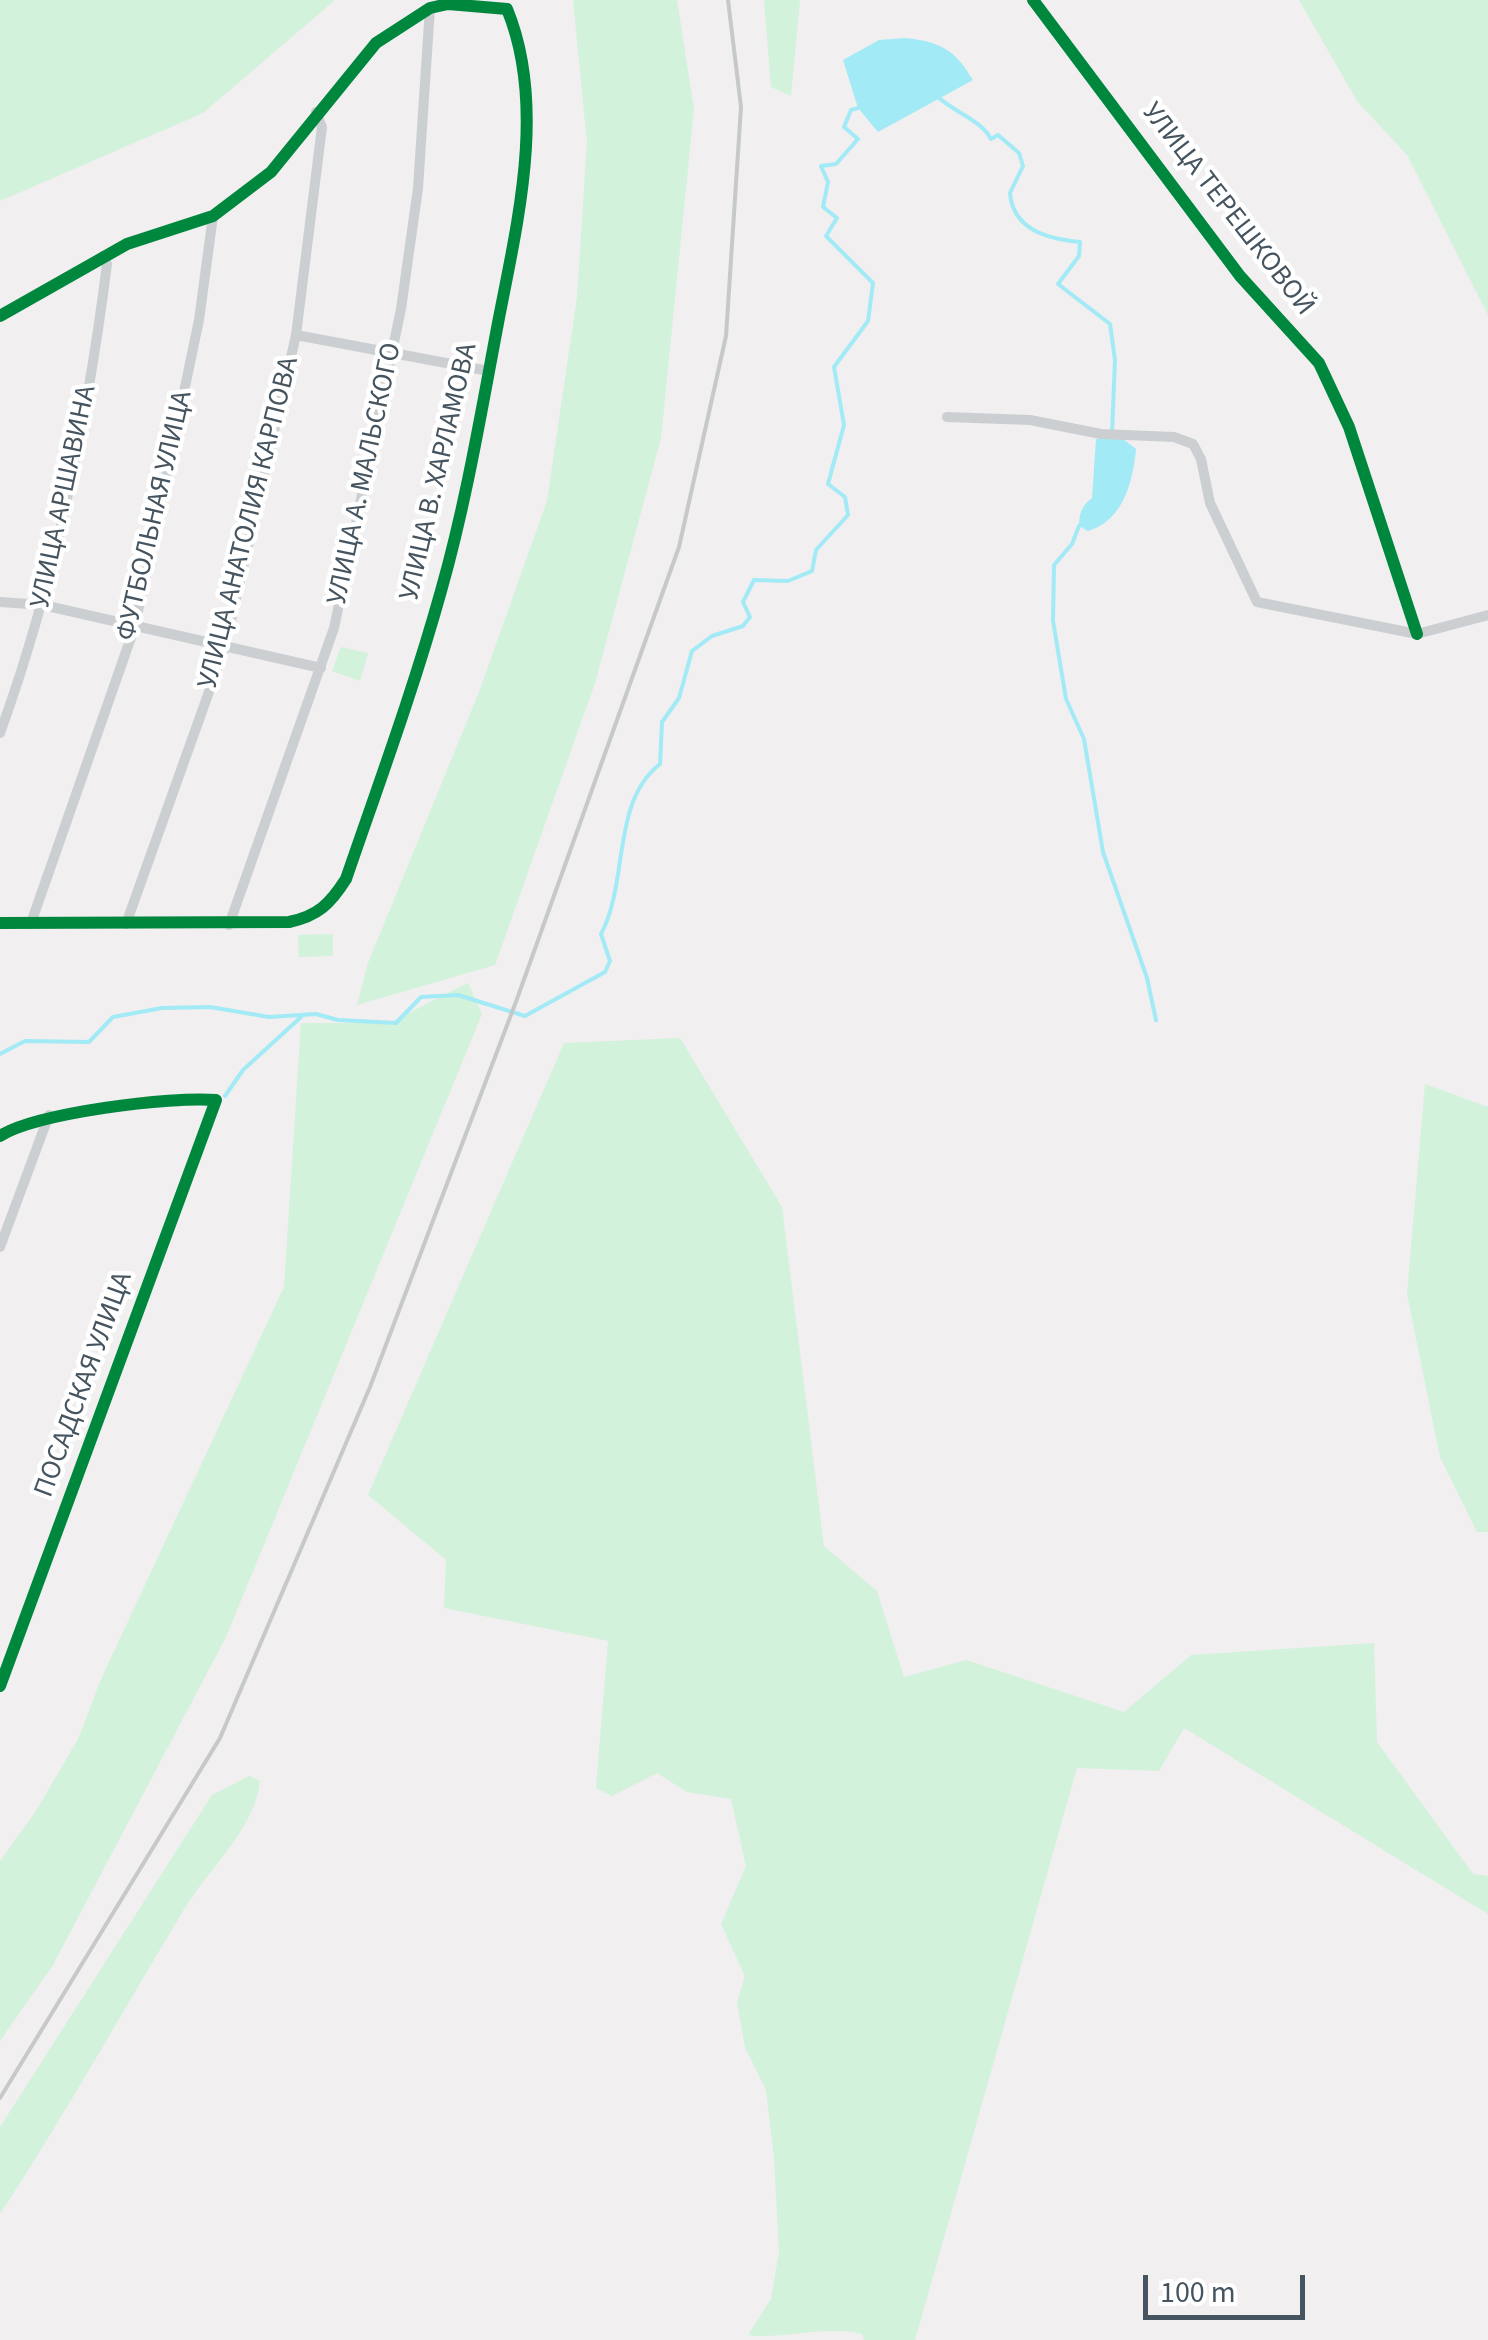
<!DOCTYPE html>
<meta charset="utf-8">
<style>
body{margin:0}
#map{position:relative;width:1488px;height:2340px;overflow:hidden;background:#f1eff0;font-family:"Source Sans 3",sans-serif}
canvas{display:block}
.scale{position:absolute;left:1143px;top:2275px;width:162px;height:45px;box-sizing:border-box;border:5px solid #45545f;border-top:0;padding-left:12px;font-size:30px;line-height:35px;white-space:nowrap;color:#45545f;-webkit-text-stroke:8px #fff;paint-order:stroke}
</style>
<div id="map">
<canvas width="1488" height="2340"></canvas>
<div class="scale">100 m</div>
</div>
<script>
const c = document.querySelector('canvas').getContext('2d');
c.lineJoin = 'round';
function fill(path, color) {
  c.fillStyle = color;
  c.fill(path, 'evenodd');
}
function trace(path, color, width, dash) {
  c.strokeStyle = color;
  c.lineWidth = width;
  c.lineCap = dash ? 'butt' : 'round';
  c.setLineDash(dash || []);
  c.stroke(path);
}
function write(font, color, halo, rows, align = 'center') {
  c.font = font + ' "Source Sans 3",sans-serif';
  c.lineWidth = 9;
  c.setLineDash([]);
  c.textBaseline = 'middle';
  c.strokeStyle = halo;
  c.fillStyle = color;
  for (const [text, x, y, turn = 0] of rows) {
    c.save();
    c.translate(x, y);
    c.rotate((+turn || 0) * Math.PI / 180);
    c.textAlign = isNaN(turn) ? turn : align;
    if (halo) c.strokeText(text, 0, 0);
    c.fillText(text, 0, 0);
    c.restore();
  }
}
const green = new Path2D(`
 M0 0H335L203 113 0 201Z
 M573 0H677L694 109 661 438 595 683 495 965 357 1005 368 963 479 692 547 501 577 297 587 143Z
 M764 0H800L791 96 771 87Z
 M1299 0H1488V315L1407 155 1357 101Z
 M341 647 368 653 360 681 332 671Z
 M333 934V956L299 957 298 935Z
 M468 983 482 1014 226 1637 53 1965 0 2041V1861L36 1811 78 1739 102 1677 284 1287 301 1023H389Z
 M680 1038 782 1207 824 1546 877 1591 904 1677 966 1660 1124 1712 1191 1655 1374 1643 1377 1742 1473 1874 1488 1876V1914L1184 1728 1159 1771 1077 1768 915 2340H864L862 2334C826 2325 778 2340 748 2335L771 2299 779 2252 774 2158 766 2090 745 2047 737 2003 745 1976 721 1924 746 1866 731 1799 687 1792 657 1773 612 1796 596 1788 608 1641 444 1608 446 1560 368 1495 564 1043Z
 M1425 1084 1488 1107V1532H1477L1440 1457 1407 1294Z
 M249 1776 260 1781C255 1829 208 1869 183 1911 122 2012 65 2115 0 2214V2127L212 1795Z`);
const water = new Path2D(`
 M906 38C941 42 955 50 973 80L878 132 858 108 843 60 879 40Z
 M1096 439H1123L1136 449C1133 482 1123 521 1088 531L1079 526C1079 514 1082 505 1092 498Z`);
const stream = new Path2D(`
 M938 97C954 112 981 120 991 139L998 135 1019 153 1023 166 1010 193C1013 230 1048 239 1080 242L1079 256 1058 284 1110 324 1115 360 1112 434
 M1079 526 1072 544 1054 565 1053 621 1066 699 1084 739 1103 852 1147 978 1156 1020
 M0 1054 25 1041 89 1042 113 1017 162 1008 210 1007 269 1017 316 1014 338 1020 396 1023 421 997 458 995 525 1016 605 972 610 961 601 934C629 882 611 802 660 764L662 722 679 698 692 651 712 636 743 626 750 617 743 602 754 580 788 581 812 571 816 550 848 515 845 497 828 484 844 425 834 367 868 321 873 283 826 236 837 218 823 207 828 182 821 166 836 164 858 139 844 127 851 110 858 108
 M225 1096 243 1070 301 1017`);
const street = new Path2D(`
 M1033 0 1240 276 1319 363 1349 427 1417 634
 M0 316 127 244 213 216 271 172 376 43 430 8 448 4 507 9C547 106 517 224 498 323 481 413 466 503 441 591 414 688 379 783 346 879 330 904 318 916 289 922L0 923
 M296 335 489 371
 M947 417 1030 420 1101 434 1174 437 1193 444 1201 459 1210 503 1257 602 1417 634 1488 615
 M0 602 43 605 321 668
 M0 733C55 582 87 423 107 264L103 256
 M31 923 135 626 199 320 213 216
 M126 924 225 647 296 335 322 127 316 112
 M229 925 334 628 401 309 418 188 430 8
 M0 1136C36 1113 171 1096 216 1100L0 1686
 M0 1247 49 1115`);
const rail = new Path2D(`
 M0 2098 220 1738 370 1387 517 999 679 547 726 336 741 107 728 0`);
const cycleway = new Path2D(`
 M1033 0 1240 276 1319 363 1349 427 1417 634
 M0 316 127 244 213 216 271 172 376 43 430 8 448 4 507 9C547 106 517 224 498 323 481 413 466 503 441 591 414 688 379 783 346 879 330 904 318 916 289 922L0 923
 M0 1136C36 1113 171 1096 216 1100L0 1686`);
const streetNames = [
 ["УЛИЦА ТЕРЕШКОВОЙ",1227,210,52],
 ["УЛИЦА В. ХАРЛАМОВА",440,472,-77],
 ["УЛИЦА А. МАЛЬСКОГО",366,474,-78],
 ["УЛИЦА АРШАВИНА",65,497,-78],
 ["ФУТБОЛЬНАЯ УЛИЦА",156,516,-77],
 ["УЛИЦА АНАТОЛИЯ КАРПОВА",250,523,-76],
 ["ПОСАДСКАЯ УЛИЦА",85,1385,-70]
];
fill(green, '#d2f2db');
fill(water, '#a2eaf5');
trace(stream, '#a2eaf5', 4);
trace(street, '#cccfd1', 10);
trace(rail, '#c6c8ca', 4);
trace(cycleway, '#00873e', 12);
write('28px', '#45545f', '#fff', streetNames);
</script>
